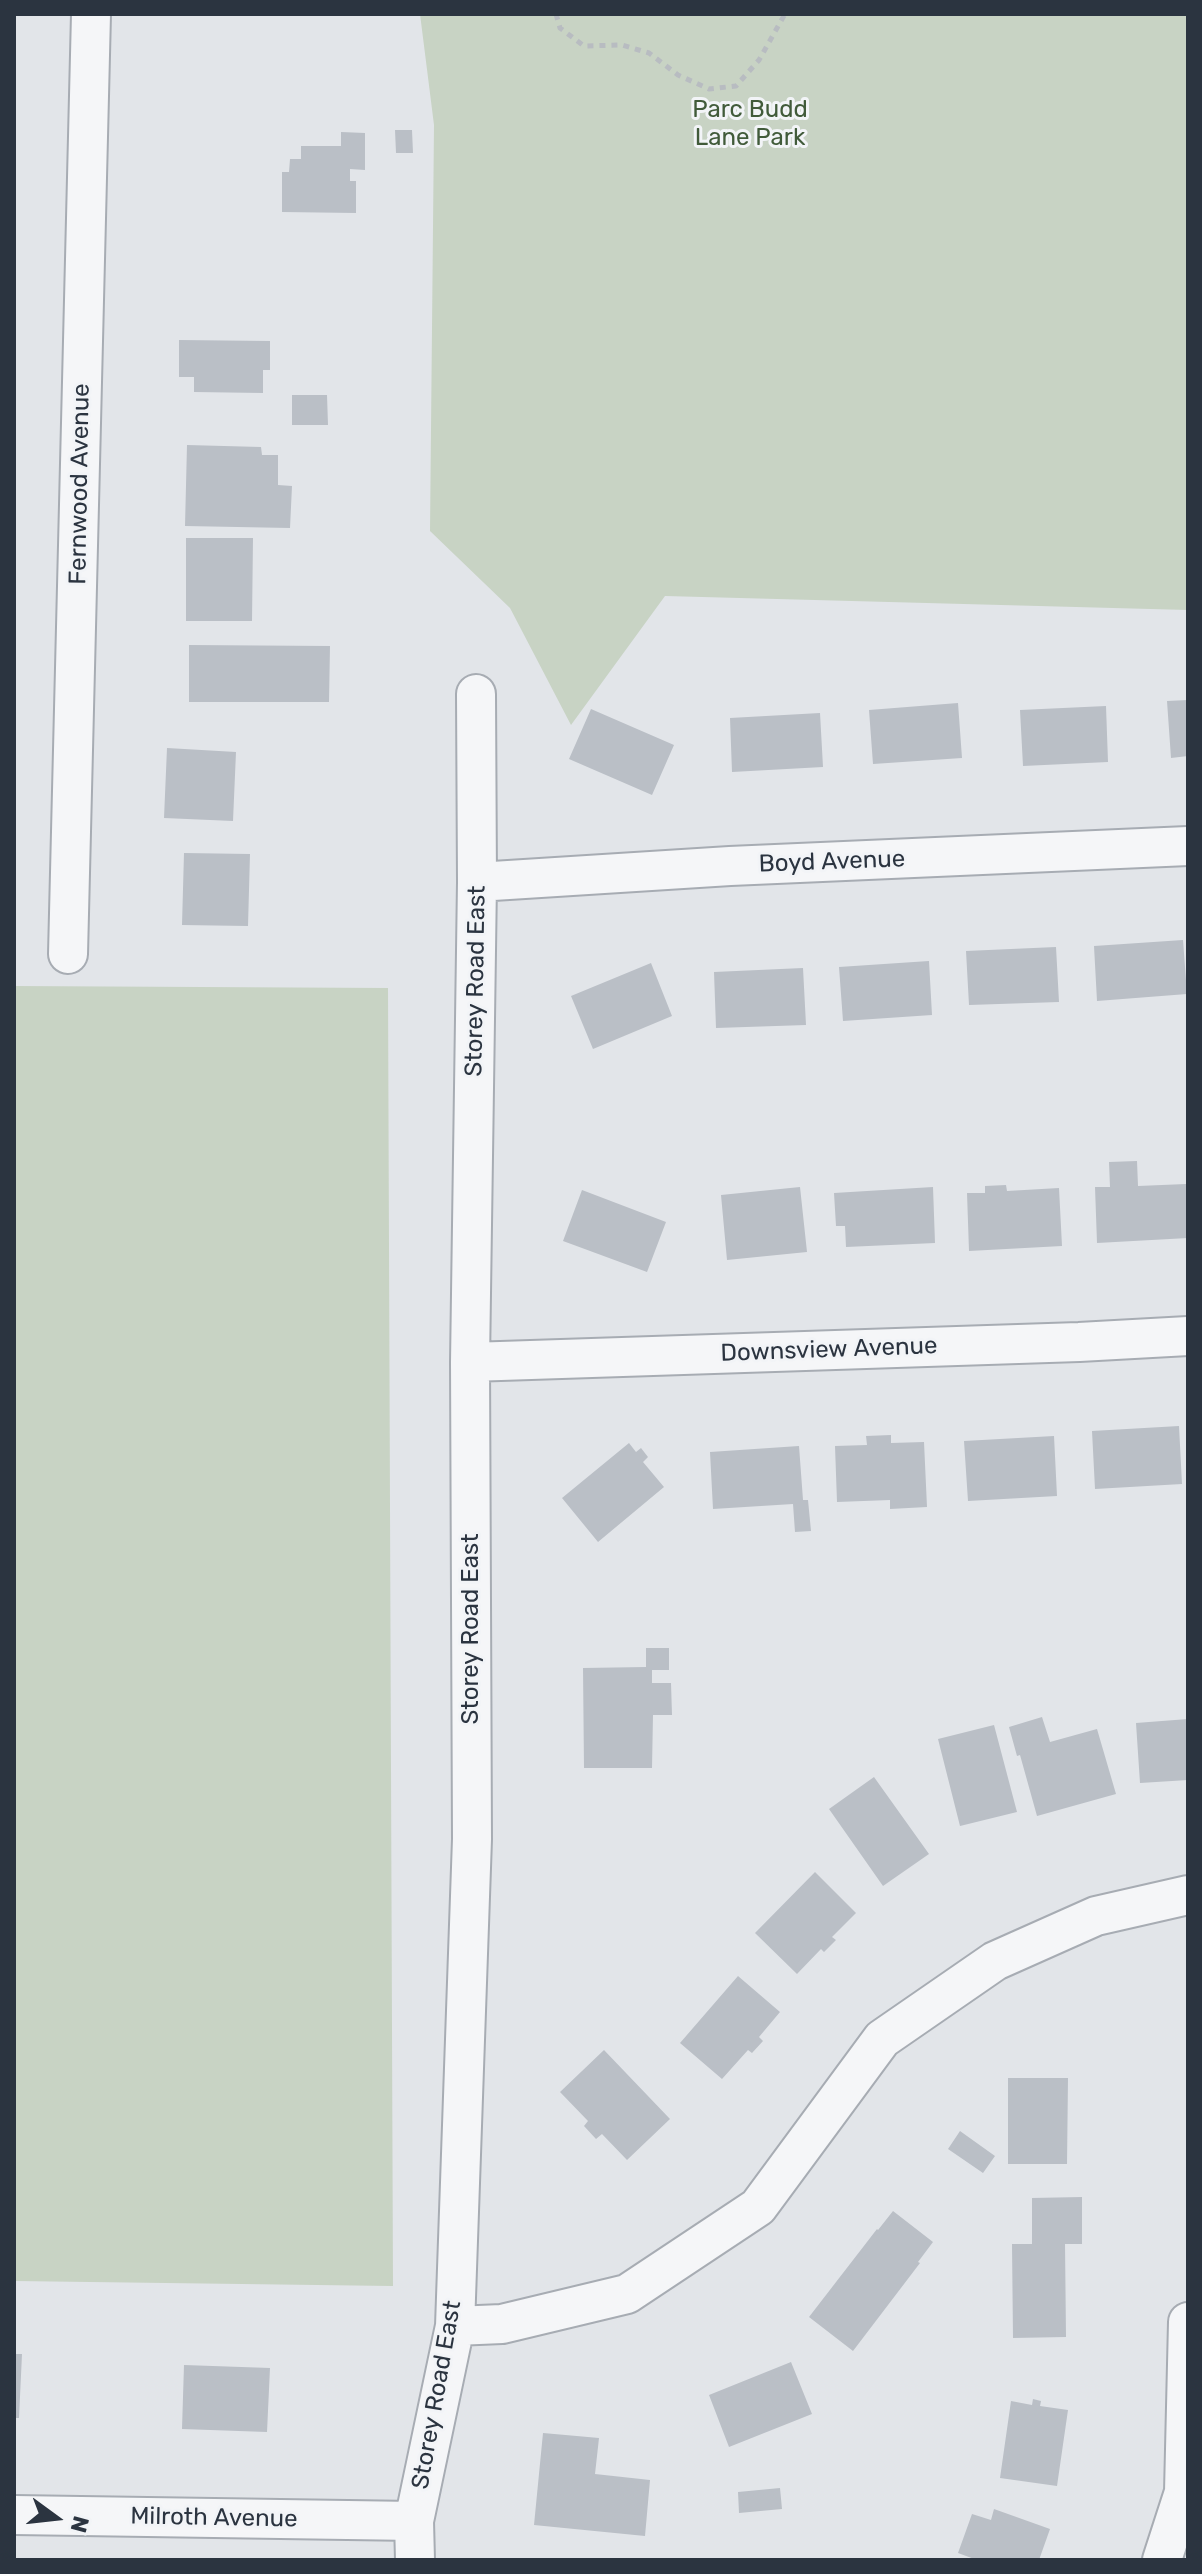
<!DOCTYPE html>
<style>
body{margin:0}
#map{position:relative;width:1202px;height:2574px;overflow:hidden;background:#e2e5e9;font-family:Rubik,sans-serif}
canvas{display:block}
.frame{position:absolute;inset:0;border:16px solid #2b3440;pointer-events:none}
.north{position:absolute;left:16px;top:2478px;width:80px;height:80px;-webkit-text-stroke:6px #f2f4f7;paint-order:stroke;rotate:105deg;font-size:22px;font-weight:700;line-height:32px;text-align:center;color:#2b3440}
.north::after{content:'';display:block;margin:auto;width:28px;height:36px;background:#2b3440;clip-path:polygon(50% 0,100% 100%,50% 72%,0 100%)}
</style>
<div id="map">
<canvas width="1202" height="2574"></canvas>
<div class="frame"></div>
<div class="north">N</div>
</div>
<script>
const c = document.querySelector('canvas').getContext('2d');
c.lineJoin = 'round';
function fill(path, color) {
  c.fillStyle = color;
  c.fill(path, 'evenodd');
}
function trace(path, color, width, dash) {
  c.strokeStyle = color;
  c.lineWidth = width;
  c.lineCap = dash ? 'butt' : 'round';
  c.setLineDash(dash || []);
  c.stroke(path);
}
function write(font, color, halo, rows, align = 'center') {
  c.font = font + ' Rubik,sans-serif';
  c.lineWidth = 6;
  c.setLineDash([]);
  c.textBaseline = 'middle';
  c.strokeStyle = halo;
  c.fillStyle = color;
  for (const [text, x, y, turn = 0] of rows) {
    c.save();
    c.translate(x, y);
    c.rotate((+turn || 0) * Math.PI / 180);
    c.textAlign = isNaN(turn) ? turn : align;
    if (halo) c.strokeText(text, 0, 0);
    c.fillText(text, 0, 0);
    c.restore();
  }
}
const green = new Path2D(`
 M420 14H1188V610L665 596 571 725 510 608 430 531 434 125Z
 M14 986 388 988 393 2286 14 2281Z`);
const building = new Path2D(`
 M395 130H412L413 153H396Z
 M341 132 365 133V170L350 169V181H356V213L282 212V172H289L290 159H301V146H341Z
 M179 340 270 341V370H263V393L194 392V377H179Z
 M292 395H327L328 425H292Z
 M187 445 261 447 262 455H278V485L292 486 290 528 185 526Z
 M186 538H253L252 621H186Z
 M189 645 330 646 329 702H189Z
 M1188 700V756L1171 758 1167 701Z
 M958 703 962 758 873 764 869 710Z
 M1106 706 1108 762 1023 766 1020 710Z
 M591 709 674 745 652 795 569 759Z
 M820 713 823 767 732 772 730 718Z
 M167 748 236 752 233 821 164 818Z
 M184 853 250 854 248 926 182 925Z
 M1183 940 1187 994 1097 1001 1094 946Z
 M1056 947 1059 1002 969 1005 966 951Z
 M929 961 932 1015 843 1021 839 967Z
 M651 963 672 1016 593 1049 571 996Z
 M803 968 806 1025 716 1028 714 972Z
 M1137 1161 1138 1186 1186 1184 1188 1238 1097 1243 1095 1187H1110L1109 1162Z
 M1006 1185 1007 1191 1059 1188 1062 1246 969 1251 967 1193H985V1186Z
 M800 1187 807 1252 727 1260 721 1195Z
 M933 1187 935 1243 846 1247 845 1226H836L834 1193Z
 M582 1190 666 1222 647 1272 563 1241Z
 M1179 1426 1182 1484 1095 1489 1092 1431Z
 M891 1435V1443L924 1442 927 1507 890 1509V1500L837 1502 835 1446 867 1445 866 1436Z
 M1054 1436 1057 1496 968 1501 964 1441Z
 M629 1443 636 1452 641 1448 648 1457 643 1462 664 1487 598 1542 562 1498Z
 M799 1446 803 1500H808L811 1531 795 1532 793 1504 713 1509 710 1452Z
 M646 1648H669V1670H652V1683H671L672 1715H653L652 1768H584L583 1668 646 1667Z
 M1042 1717 1050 1742 1097 1729 1116 1794 1037 1816 1020 1755 1017 1756 1009 1727Z
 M1188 1719V1780L1140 1783 1136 1723Z
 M994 1725 1017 1812 960 1826 938 1739Z
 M874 1777 929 1854 883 1886 829 1809Z
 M815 1872 856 1913 832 1937 836 1940 824 1952 821 1949 797 1974 755 1933Z
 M738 1976 780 2012 759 2037 763 2041 752 2053 748 2050 722 2079 680 2043Z
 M604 2050 670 2119 627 2160 602 2134 596 2139 584 2126 588 2121 560 2092Z
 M1008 2078H1068L1067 2164H1008Z
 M960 2131 995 2156 983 2173 948 2149Z
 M1082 2197V2244H1065L1066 2337 1013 2338 1012 2244H1032V2198Z
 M893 2211 933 2242 918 2262 920 2263 853 2351 809 2317 877 2229 878 2230Z
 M14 2354H22L19 2418H14Z
 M791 2362 812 2414 729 2447 709 2395Z
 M184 2365 270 2368 267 2432 182 2429Z
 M1033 2399 1041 2401 1040 2406 1068 2410 1057 2486 1000 2478 1011 2401 1032 2405Z
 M543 2433 599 2438 595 2474 650 2480 645 2536 534 2525Z
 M780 2488 782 2509 739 2513 738 2492Z
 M994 2509 1050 2529 1039 2560H977L958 2553 972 2514 991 2520Z`);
const path = new Path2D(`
 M556 14 560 28 584 46 622 45 649 53 678 75 709 89 736 86 759 60 785 14`);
const minor = new Path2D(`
 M477 882 730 866 1188 846
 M68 954 91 14
 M470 1362 1079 1342 1188 1336
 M455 2326 502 2324 627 2294 758 2207 882 2039 995 1961 1096 1916 1188 1895
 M14 2515 414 2521
 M415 2560 414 2521 455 2326 472 1839 470 1362 477 882 476 694
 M1162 2560 1184 2492 1188 2322`);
const parkNames = [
 ["Parc Budd",750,110],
 ["Lane Park",750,138]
];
const streetNames = [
 ["Fernwood Avenue",80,484,-89],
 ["Boyd Avenue",832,862,-2],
 ["Storey Road East",476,981,-89],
 ["Downsview Avenue",829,1350,-2],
 ["Storey Road East",471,1629,-90],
 ["Storey Road East",437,2395,-80],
 ["Milroth Avenue",214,2518,1]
];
fill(green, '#c8d3c4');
fill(building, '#babfc6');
trace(minor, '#a7acb3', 42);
trace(path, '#b8bcc1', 5, [6, 6]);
trace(minor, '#f5f6f8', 38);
write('24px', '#415b3a', '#f2f4f7', parkNames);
write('24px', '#2b3440', '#f2f4f7', streetNames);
</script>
